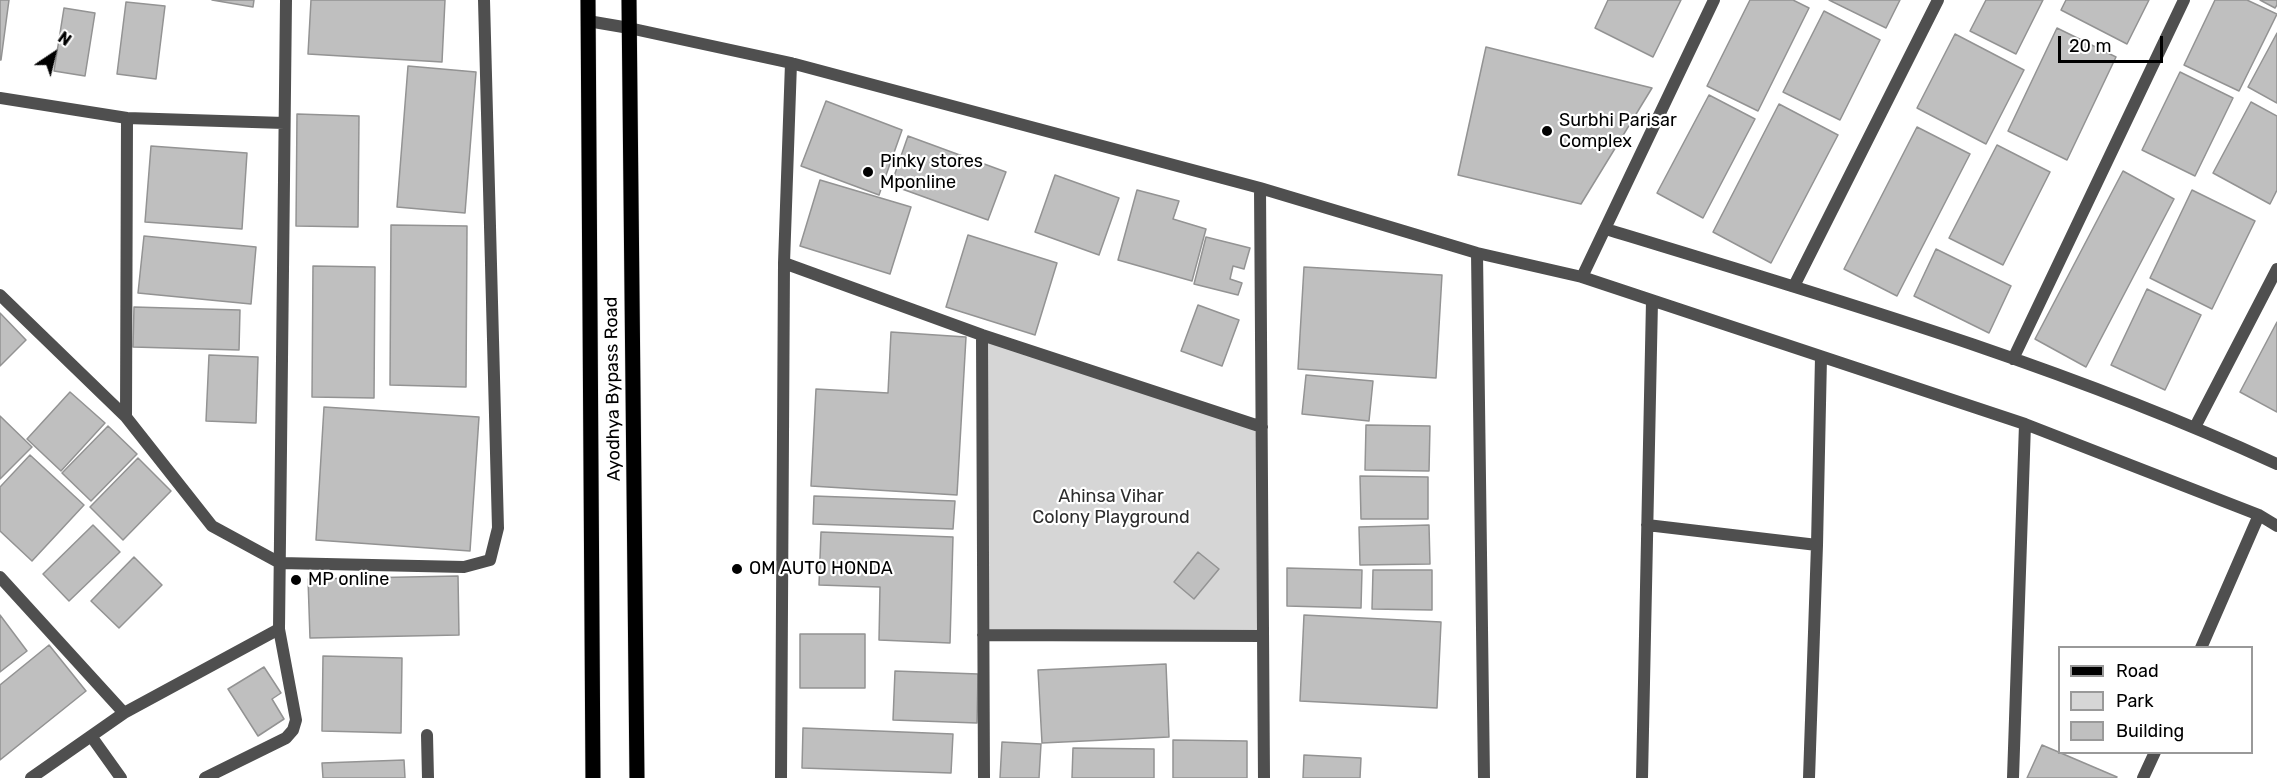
<!DOCTYPE html>
<style>
body{margin:0}
#map{position:relative;width:2277px;height:778px;overflow:hidden;background:#fff;font-family:Rubik,sans-serif}
canvas{display:block}
.legend{position:absolute;left:2058px;top:646px;width:195px;height:108px;box-sizing:border-box;background:#fff;border:2px solid #999;margin:0;padding:8px 10px;list-style:none;font-size:18px;color:#000}
.legend li{display:flex;align-items:center;gap:12px;height:30px}
.legend b{width:30px;border:2px solid #999}
.north{position:absolute;left:24px;top:24px;width:60px;height:60px;-webkit-text-stroke:4px #fff;paint-order:stroke;rotate:35deg;font-size:16px;font-weight:700;line-height:24px;text-align:center;color:#000}
.north::after{content:'';display:block;margin:auto;width:21px;height:27px;background:#000;clip-path:polygon(50% 0,100% 100%,50% 72%,0 100%)}
.scale{position:absolute;left:2058px;top:36px;width:105px;height:27px;box-sizing:border-box;border:3px solid #000;border-top:0;padding-left:8px;font-size:18px;line-height:21px;white-space:nowrap;color:#000;-webkit-text-stroke:4px #fff;paint-order:stroke}
</style>
<div id="map">
<canvas width="2277" height="778"></canvas>
<ul class="legend">
<li><b style="height:8px;background:#000"></b>Road</li>
<li><b style="height:16px;background:#d6d6d6"></b>Park</li>
<li><b style="height:16px;background:#bfbfbf"></b>Building</li>
</ul>
<div class="north">N</div>
<div class="scale">20 m</div>
</div>
<script>
const c = document.querySelector('canvas').getContext('2d');
c.lineJoin = 'round';
function fill(path, color) {
  c.fillStyle = color;
  c.fill(path, 'evenodd');
}
function trace(path, color, width, dash) {
  c.strokeStyle = color;
  c.lineWidth = width;
  c.lineCap = dash ? 'butt' : 'round';
  c.setLineDash(dash || []);
  c.stroke(path);
}
function write(font, color, halo, rows, align = 'center') {
  c.font = font + ' Rubik,sans-serif';
  c.lineWidth = 4.5;
  c.setLineDash([]);
  c.textBaseline = 'middle';
  c.strokeStyle = halo;
  c.fillStyle = color;
  for (const [text, x, y, turn = 0] of rows) {
    c.save();
    c.translate(x, y);
    c.rotate((+turn || 0) * Math.PI / 180);
    c.textAlign = isNaN(turn) ? turn : align;
    if (halo) c.strokeText(text, 0, 0);
    c.fillText(text, 0, 0);
    c.restore();
  }
}
const green = new Path2D(`
 M985 339 1262 425 1258 633 988 631Z`);
const building = new Path2D(`
 M0 0H9L1 60H0Z
 M212 0H254L253 7Z
 M311 0H445L442 62 308 54Z
 M1608 0H1681L1653 57 1595 28Z
 M1750 0H1793L1809 8 1758 111 1707 86Z
 M1829 0H1900L1886 28Z
 M1986 0H2043L2016 54 1970 31Z
 M2066 0H2149L2127 44 2061 10Z
 M2215 0H2247L2277 14 2239 91 2184 65Z
 M2260 0H2277V5L2275 8Z
 M126 2 165 6 156 79 117 74Z
 M64 8 95 13 85 76 54 71Z
 M1824 11 1880 40 1840 120 1783 92Z
 M2057 28 2116 57 2067 160 2008 131Z
 M2277 33V103L2248 87Z
 M1955 34 2024 70 1986 144 1917 108Z
 M1486 47 1652 88 1581 204 1458 175Z
 M408 66 476 72 465 213 397 207Z
 M2180 72 2233 98 2195 176 2142 150Z
 M1709 95 1755 119 1703 218 1657 193Z
 M826 101 902 130 879 195 801 166Z
 M2251 102 2277 116V190L2270 204 2213 173Z
 M1779 104 1838 135 1771 263 1713 232Z
 M297 114 359 116 358 227 296 226Z
 M1917 127 1970 154 1897 296 1844 269Z
 M908 136 1006 172 988 220 891 185Z
 M1997 145 2050 172 2003 265 1949 238Z
 M151 146 247 153 242 229 145 222Z
 M2123 171 2174 199 2086 367 2035 339Z
 M1055 175 1119 198 1099 255 1035 232Z
 M820 180 911 207 890 274 800 246Z
 M1137 190 1179 201 1173 219 1206 229 1192 281 1118 260Z
 M2192 190 2255 221 2212 309 2150 278Z
 M391 225 467 226 466 387 390 385Z
 M968 235 1057 263 1035 335 946 307Z
 M144 236 256 247 251 304 138 293Z
 M1206 237 1250 248 1244 269 1233 266 1230 279 1242 283 1238 295 1194 284Z
 M1936 249 2011 286 1989 333 1914 296Z
 M313 266 375 267 374 398 312 397Z
 M1304 267 1442 275 1436 378 1298 369Z
 M2147 289 2201 315 2165 390 2111 365Z
 M1198 305 1239 320 1222 366 1181 351Z
 M134 307 240 310 239 350 133 347Z
 M0 313 26 340 0 366Z
 M2277 322V412L2240 392Z
 M891 332 966 337 957 495 811 486 816 389 888 393Z
 M209 355 258 357 256 423 206 421Z
 M1306 375 1373 381 1369 421 1302 414Z
 M70 392 105 423 61 471 27 439Z
 M324 407 479 417 470 551 316 540Z
 M0 416 32 447 0 479Z
 M1366 425 1430 426 1429 471 1365 470Z
 M108 426 137 454 91 501 62 473Z
 M30 455 84 505 32 561 0 531V487Z
 M138 458 171 491 123 540 90 507Z
 M1360 476 1428 477V519H1361Z
 M814 496 955 501 953 529 813 524Z
 M93 525 120 552 69 601 43 574Z
 M1429 525 1430 564 1360 565 1359 527Z
 M821 532 953 537 950 643 879 640 880 587 819 585Z
 M1198 552 1219 569 1194 599 1174 582Z
 M134 557 162 585 119 628 91 601Z
 M1287 568 1362 570 1361 608 1287 606Z
 M1373 570H1432V610L1372 609Z
 M458 576 459 635 310 638 308 579Z
 M0 615 27 651 0 672Z
 M1304 615 1441 622 1437 708 1300 701Z
 M800 634H865V688H800Z
 M49 645 86 691 0 760V685Z
 M323 656 402 658 401 733 322 731Z
 M1166 664 1169 737 1042 743 1038 670Z
 M264 667 281 693 272 699 284 719 258 736 228 689Z
 M895 671 978 674 977 723 893 720Z
 M803 728 953 734 951 773 802 768Z
 M1173 740 1247 741V778H1173Z
 M1002 742 1041 744 1039 778H1000Z
 M2042 745 2117 777 2116 778H2027Z
 M1073 748 1154 749V778H1072Z
 M1304 755 1361 758 1360 778H1303Z
 M404 760 405 778H323L322 763Z`);
const street = new Path2D(`
 M588 21 629 28 791 63 1260 188 1477 253 1582 277 2025 424 2259 515 2277 526
 M0 98 127 118 284 123
 M1260 188 1264 778
 M1606 229C1832 298 2062 365 2277 464
 M1477 253 1484 778
 M784 263 982 335 1262 427
 M1582 277 1714 0
 M1794 286 1938 0
 M0 295 126 417 212 526 280 563 464 567 490 560 498 528 484 0
 M982 335 984 778
 M2013 359 2184 0
 M126 417 127 118
 M2195 427 2277 269
 M1647 525 1817 545
 M0 577 124 713
 M983 635 1263 636
 M2201 648 2259 515
 M427 735 428 778
 M91 736 121 778
 M31 778 124 713 279 629
 M205 778 286 738 293 730 296 720 279 629 286 0
 M781 778 784 263 791 63
 M1642 778 1652 301
 M1809 778 1817 545 1821 357
 M2013 778 2025 424
 M2143 778 2155 752`);
const primary = new Path2D(`
 M588 0 593 778
 M629 0 637 778`);
const markers = [
 [1547,131,6,"#000"],
 [868,172,6,"#000"],
 [737,569,6,"#000"],
 [296,580,6,"#000"]
];
const poiNames = [
 ["Surbhi Parisar",1559,121],
 ["Complex",1559,142],
 ["Pinky stores",880,162],
 ["Mponline",880,183],
 ["OM AUTO HONDA",749,569],
 ["MP online",308,580]
];
const streetNames = [
 ["Ayodhya Bypass Road",613,389,-91]
];
const parkNames = [
 ["Ahinsa Vihar",1111,497],
 ["Colony Playground",1111,518]
];
fill(green, '#d6d6d6');
fill(building, '#bfbfbf');
trace(building, '#939393', 1.5);
trace(primary, '#dbdbdb', 16);
trace(street, '#4f4f4f', 12);
trace(primary, '#000', 15);
for (const [x, y, r, color] of markers) {
  const dot = new Path2D();
  dot.arc(x, y, r, 0, 2 * Math.PI);
  c.fillStyle = color;
  c.fill(dot);
  trace(dot, '#fff', 2);
}
write('18px', '#000', '#fff', poiNames, 'left');
write('18px', '#000', '#fff', streetNames);
write('18px', '#2d2d2d', '#fff', parkNames);
</script>
